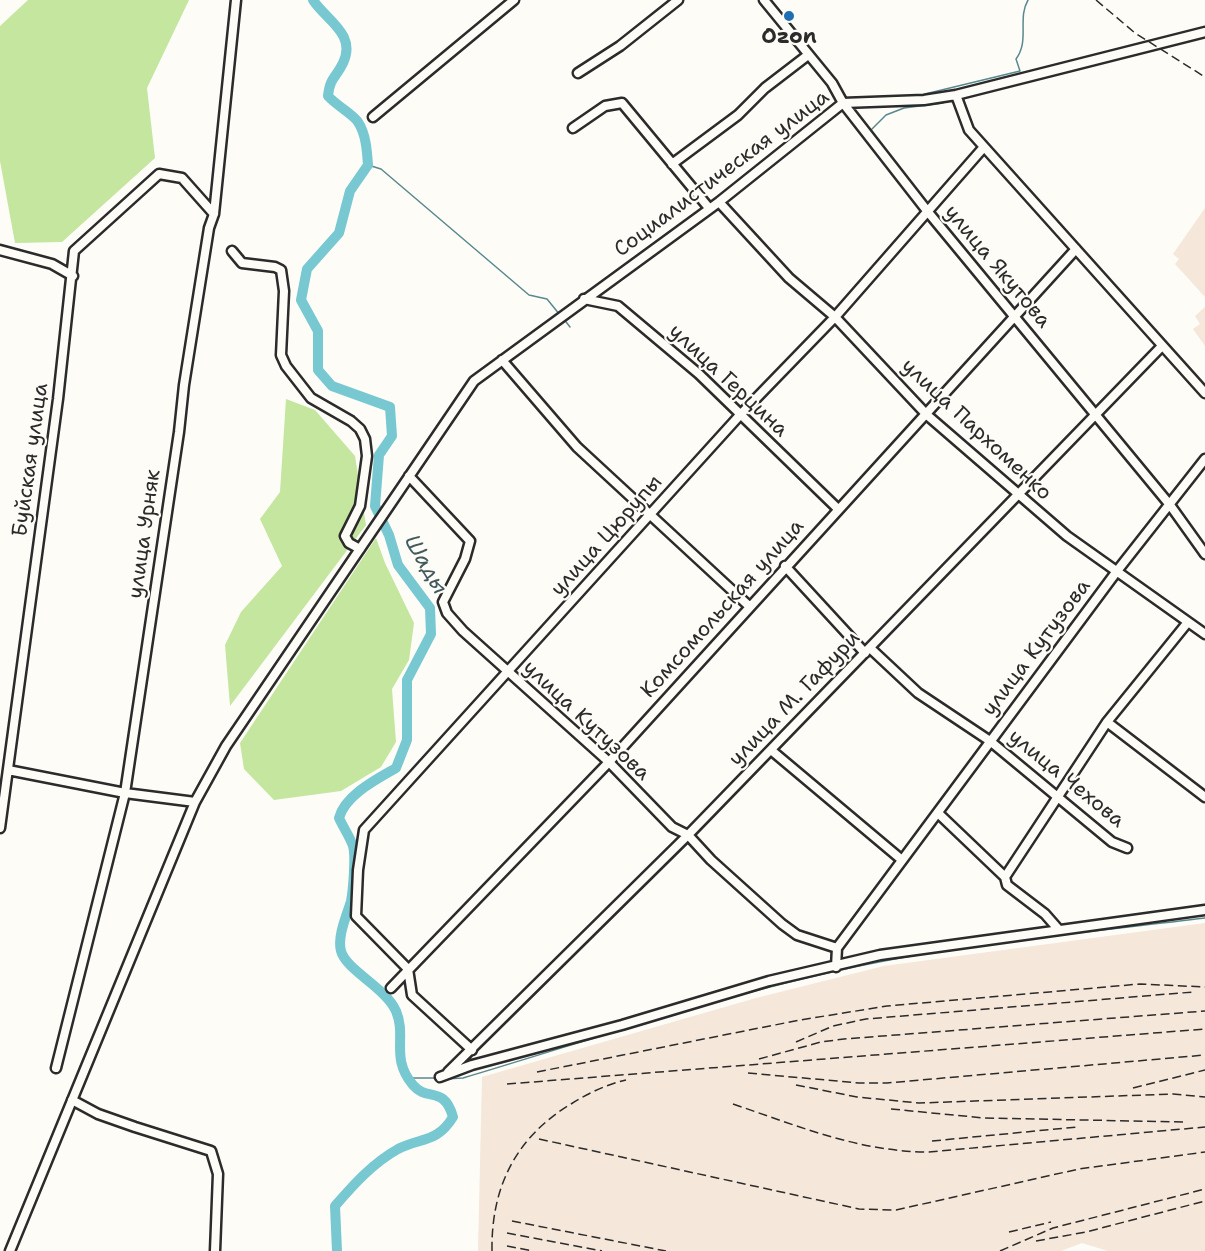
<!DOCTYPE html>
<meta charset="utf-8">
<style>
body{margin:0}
canvas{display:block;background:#fdfcf7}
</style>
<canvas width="1205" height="1251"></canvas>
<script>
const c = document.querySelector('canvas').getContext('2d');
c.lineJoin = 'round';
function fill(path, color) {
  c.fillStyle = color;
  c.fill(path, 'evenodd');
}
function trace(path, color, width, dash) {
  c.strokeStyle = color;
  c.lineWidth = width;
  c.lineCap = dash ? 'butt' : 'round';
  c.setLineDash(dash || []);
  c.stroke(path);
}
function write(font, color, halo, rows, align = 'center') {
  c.font = font + ' "Shantell Sans",sans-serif';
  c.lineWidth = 4.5;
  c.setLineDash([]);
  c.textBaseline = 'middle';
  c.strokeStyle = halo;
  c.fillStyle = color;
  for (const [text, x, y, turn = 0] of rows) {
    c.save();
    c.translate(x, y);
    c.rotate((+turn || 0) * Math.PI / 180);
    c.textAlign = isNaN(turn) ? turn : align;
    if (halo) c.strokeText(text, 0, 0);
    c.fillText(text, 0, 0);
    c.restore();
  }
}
const built = new Path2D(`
 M1205 208V297L1175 264 1179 259 1173 254Z
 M1205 307V346L1193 329 1200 324 1195 316Z
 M1205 923V1251H1108L1082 1243 1061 1251H478L482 1077 756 998 884 966Z`);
const green = new Path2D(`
 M28 0H189L147 88 155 158 62 242 15 243 0 161V26Z
 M286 399 315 410 355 456 366 525 230 706 225 645 241 612 282 566 260 519 280 492Z
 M376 538 385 563 414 623 409 660 392 689 396 742 381 767 341 791 274 800 244 769 240 743Z`);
const stream = new Path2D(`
 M925 94 1020 71 1016 59C1030 40 1017 19 1028 0
 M872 129 886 115 904 108 943 103
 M368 165 381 169 529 295 547 299 560 315
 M563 318 570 327
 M407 1078H437
 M445 1079 463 1078C594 1039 725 994 859 966 973 942 1090 932 1205 918`);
const river = new Path2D(`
 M313 0C326 20 357 34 343 63 336 78 330 77 328 96 337 106 353 114 358 122 366 134 367 151 368 165L350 191 339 233 307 269 301 300 318 331V370L332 386 390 407 392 436 379 455 375 506 389 535 398 565 430 608 431 634 407 680V740L396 768C377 779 345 795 339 818 343 827 350 837 353 846 356 856 353 891 351 901 347 915 337 936 341 951 346 970 385 987 396 1011 407 1037 390 1058 413 1085 427 1102 444 1085 453 1117 437 1143 422 1137 398 1149 373 1163 354 1184 335 1206L337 1251`);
const minor = new Path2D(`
 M764 0 832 83 843 103 928 212 1170 505 1205 554
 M578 73 620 46 678 0
 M956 95 969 130 1205 393
 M373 117 514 0
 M573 128 605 106 622 103 709 208
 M672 164 738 115 765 88 808 55
 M719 202 789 278 835 317 927 415 1067 536 1205 634
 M0 250 52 264 73 276
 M232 251 242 263 275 267 281 270 284 291 281 355 286 366 311 398 351 421 360 429 365 439 367 456 360 506 345 536 349 543 360 549
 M584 299 618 306 699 374 837 508
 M502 360 577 447 749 606
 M409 476 470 541 465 559 443 602 447 613 463 631 609 762 672 827 688 835 711 860 782 924 797 935 837 948
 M785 566 865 653
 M870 648 918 693 990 741 1112 842 1127 848
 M1107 722 1205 797
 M771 750 902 860
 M8 770 125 793 195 802
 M939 814 1005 877 1007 885 1045 914 1059 930
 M0 828 58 399 74 251 159 174 182 178 214 214
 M1005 877 1107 722 1188 622
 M836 967 837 948 1117 571 1205 459
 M391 988 609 762 1076 249
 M472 1050 412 995 408 969 356 916 358 870 364 830 740 415 835 317 984 147
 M56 1068 125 793 179 432 184 385 209 228 214 214 236 0
 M448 1072 688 835 1162 346
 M440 1077 472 1065 622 1025 769 981 880 955 1205 910
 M72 1100 98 1114 135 1127 211 1151 218 1174 215 1251
 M10 1251 195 802 226 746 474 381 719 202 843 103 924 100 956 95 1205 32`);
const rail = new Path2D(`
 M1096 0 1135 33 1205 77
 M796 1042 833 1026 866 1019 1193 992
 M759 1059 821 1042 844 1039 1205 1011
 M537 1072 800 1020 887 1006 1140 984 1205 987
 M748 1073 859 1083H887L1205 1055
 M507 1084 1205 1029
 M796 1085 857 1097 919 1103 1173 1094 1205 1097
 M1133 1088 1205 1070
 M733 1104C798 1126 860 1152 929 1152L1205 1127
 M891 1109 984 1118 1184 1122
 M539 1139 859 1209 896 1210 1079 1169 1205 1152
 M932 1141 1077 1127
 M512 1221 666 1251
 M1009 1232 1051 1222
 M507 1233 602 1251
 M1036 1241 1086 1232 1205 1201
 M507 1246 533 1251
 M492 1251C491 1187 516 1137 571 1104 587 1094 607 1084 626 1080
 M1000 1251 1053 1228 1205 1189`);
const markers = [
 [789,16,6,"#1f6fb2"]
];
const poiNames = [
 ["Ozon",789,38]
];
const streetNames = [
 ["Социалистическая улица",722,174,-37],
 ["улица Якутова",997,267,50],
 ["улица Герцина",728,381,43],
 ["улица Пархоменко",976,430,43],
 ["Буйская улица",31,460,-82],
 ["улица Урняк",145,534,-82],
 ["улица Цюрупы",607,536,-48],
 ["Комсомольская улица",723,609,-48],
 ["улица Кутузова",1037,648,-53],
 ["улица М. Гафури",795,699,-46],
 ["улица Кутузова",586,721,43],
 ["улица Чехова",1066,779,39]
];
const waterNames = [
 ["Шады",425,565,60]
];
fill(built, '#f5e7d9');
fill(green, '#c4e69f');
trace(stream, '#59898f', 1.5);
trace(river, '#78c8d2', 10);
trace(minor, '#2b2b2b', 13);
trace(minor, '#fdfcf7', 8);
trace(rail, '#2b2b2b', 1.5, [9, 4.5]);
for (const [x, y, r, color] of markers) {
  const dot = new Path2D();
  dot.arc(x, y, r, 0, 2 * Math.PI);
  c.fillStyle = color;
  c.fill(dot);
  trace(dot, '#fdfcf7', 2);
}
write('bold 21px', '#2b2b2b', '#fdfcf7', poiNames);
write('21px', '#2b2b2b', '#fdfcf7', streetNames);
write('italic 22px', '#425a5d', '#fdfcf7', waterNames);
</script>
